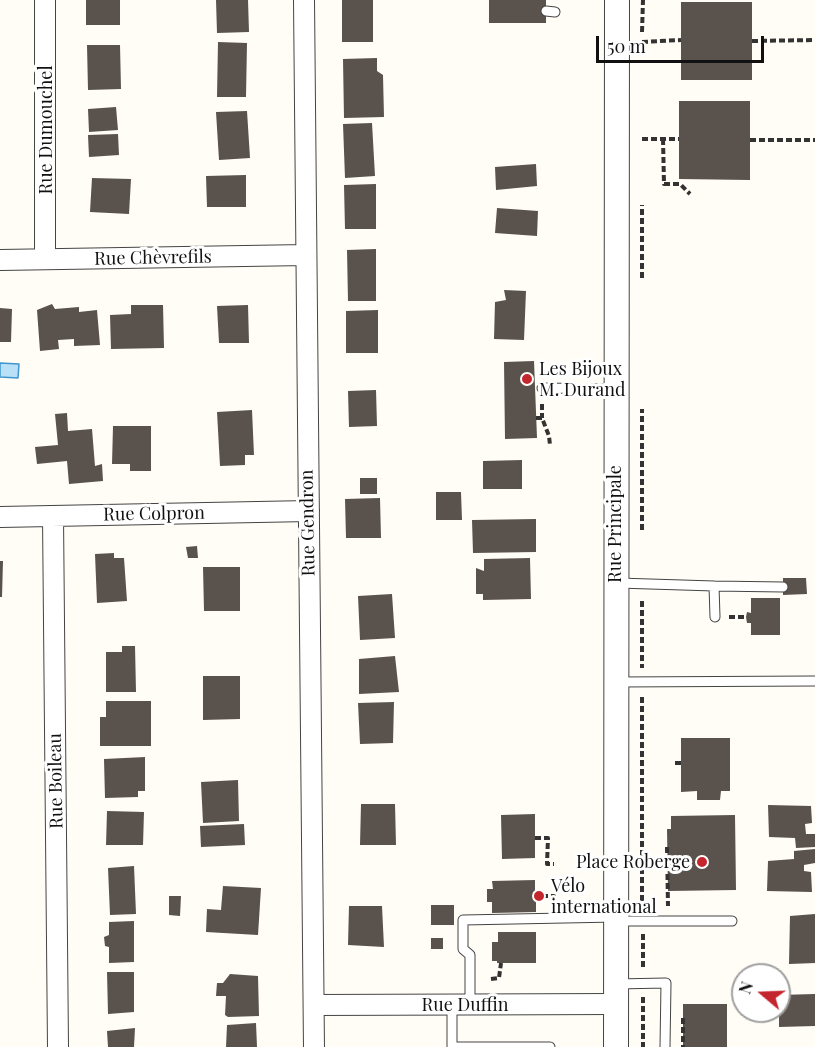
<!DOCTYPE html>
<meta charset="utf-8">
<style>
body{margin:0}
#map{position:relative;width:815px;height:1047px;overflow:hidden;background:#fffdf5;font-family:"Playfair Display",serif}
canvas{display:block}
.north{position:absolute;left:731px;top:963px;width:60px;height:60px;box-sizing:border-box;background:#fff;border:2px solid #a0a0a0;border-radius:50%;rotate:289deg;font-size:16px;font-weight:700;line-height:24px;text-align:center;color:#111}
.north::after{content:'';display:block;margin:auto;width:21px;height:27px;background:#c4262e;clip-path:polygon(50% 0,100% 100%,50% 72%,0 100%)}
.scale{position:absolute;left:596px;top:36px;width:168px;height:27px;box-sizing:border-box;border:3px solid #111;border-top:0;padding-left:8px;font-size:18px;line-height:21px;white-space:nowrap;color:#111;-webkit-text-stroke:4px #fff;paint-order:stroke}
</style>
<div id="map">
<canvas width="815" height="1047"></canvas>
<div class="north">N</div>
<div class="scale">50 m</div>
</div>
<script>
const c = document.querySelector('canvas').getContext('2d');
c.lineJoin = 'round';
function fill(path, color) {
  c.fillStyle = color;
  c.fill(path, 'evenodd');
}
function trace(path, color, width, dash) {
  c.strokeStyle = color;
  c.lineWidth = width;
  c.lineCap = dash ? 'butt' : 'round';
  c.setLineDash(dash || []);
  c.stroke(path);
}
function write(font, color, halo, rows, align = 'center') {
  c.font = font + ' "Playfair Display",serif';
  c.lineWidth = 6;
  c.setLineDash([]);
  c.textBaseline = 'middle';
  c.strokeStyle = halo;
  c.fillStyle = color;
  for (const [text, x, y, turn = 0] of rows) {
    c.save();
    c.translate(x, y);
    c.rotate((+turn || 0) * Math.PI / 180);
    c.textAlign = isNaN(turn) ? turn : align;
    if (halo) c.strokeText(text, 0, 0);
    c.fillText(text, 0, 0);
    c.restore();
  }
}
const water = new Path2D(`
 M0 363 19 364 18 378 0 377Z`);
const building = new Path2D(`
 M86 0H120V25H86Z
 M216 0H248L249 32 217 33Z
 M342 0H373V42H342Z
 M489 0H546V23H489Z
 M681 2H752V80H681Z
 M218 42 247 43 246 97H217Z
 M87 45H120L121 89 88 90Z
 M377 58V71L383 75 384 117 344 118 343 59Z
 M679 101H750V180L679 179Z
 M116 107 118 130 89 132 88 109Z
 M247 111 250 158 219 160 216 112Z
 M372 123 375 176 345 178 343 124Z
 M118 134 119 155 89 157 88 135Z
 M536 164 537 186 496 190 495 167Z
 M246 175V207H207L206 176Z
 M92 178 131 179 129 214 90 212Z
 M376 184V229H345L344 185Z
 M497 208 538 211 537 236 495 233Z
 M376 249V301H348L347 250Z
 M504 290 526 291 524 340 494 339 495 302 506 300Z
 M52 304 55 309 79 307V312L97 310 100 345 74 346V339L58 340 59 349 40 351 37 310Z
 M131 305H163L164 348 111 349 110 315 131 314Z
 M248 305 249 343H219L217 306Z
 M0 308 12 309 11 342H0Z
 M378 310V353H346V311Z
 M534 361 537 438 505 439 504 362Z
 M376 390 377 426 349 427 348 391Z
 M252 410 254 455H245V465L220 466 217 412Z
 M67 413 68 431 92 429 95 466 102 464 103 481 69 484 67 461 37 464 35 447 58 445 55 414Z
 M113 426H151V471H130V464H112Z
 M522 460V489H483V461Z
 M360 478H377V494H360Z
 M436 492H461L462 520H436Z
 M380 498 381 538H346L345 499Z
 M536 519V552L473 553 472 520Z
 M197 546 198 558H188L186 547Z
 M114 553V558H124L127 601 97 603 95 554Z
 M530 558 531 599 483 600V594H476V568L484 571V559Z
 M0 561H3L2 597H0Z
 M203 567H240V611H204Z
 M783 578H806L807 594 783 595Z
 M392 594 395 638 360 640 358 596Z
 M751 598H780V635H751V623H747L746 617 747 612 751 613Z
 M122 646H135L136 692H106V652H122Z
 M395 656 399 692 359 694V659Z
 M203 676H240V719L203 720Z
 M106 701H151V746H100V717H106Z
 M394 702 393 743 360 744 358 703Z
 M681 738H730V791H721L720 800H697V791L681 792Z
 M145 757V791H138V797L105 798 104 759Z
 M238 780 239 821 203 823 201 782Z
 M361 804H395L396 845H360Z
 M768 805 811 806 812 823 805 824 806 834H815V847L796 848 795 838 769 837Z
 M107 811 144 812 143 845H106Z
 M535 814V858L502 859 501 815Z
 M735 815 736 890 668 891 667 829H671V816Z
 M244 824 245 845 201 847 200 826Z
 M815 849V863L804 865V871L811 872 812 892 767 891 768 861 794 859V851Z
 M134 866 136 914 110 915 108 868Z
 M535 880V890H542V902H536V912L492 913V902H487V889H493L492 881Z
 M223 886 261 888 258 935 206 932 207 909 221 910Z
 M169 896H181L180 916 169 915Z
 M431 905H454V925H431Z
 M349 906H382L384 947 348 945Z
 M815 914V963L789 964 790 916Z
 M134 921V962L109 963V947L105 946 104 937 109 935V922Z
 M498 932H536V963H497V961H492V942H498Z
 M431 938H443V949H431Z
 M107 972H134V1012L108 1014Z
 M230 974 258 976 259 1016 228 1017 225 1015 226 996H216L217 983H223Z
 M815 994V1026L779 1027V995Z
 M683 1004H727V1047H683Z
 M256 1023 257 1047H226L227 1025Z
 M135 1028 134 1047H108L107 1031Z`);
const path = new Path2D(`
 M642 32 643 0
 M752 41 815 40
 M642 42 681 40
 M642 139H679
 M663 139 664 184H680L690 194
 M750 140H815
 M642 278V205
 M542 404V418
 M536 418H542L549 436 550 445
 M642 530V409
 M642 601V668
 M729 617H746
 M642 697V908
 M675 763H681
 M535 838H548L547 864H554
 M667 847 668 906
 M542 896H556
 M643 934V968
 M491 979 499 978 501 963
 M643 997V1047
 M683 1018V1047`);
const service = new Path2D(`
 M546 11 555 12
 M542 388 614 389
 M618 583 714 586 715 617
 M714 586 783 587
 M618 682 815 681
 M618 921H732
 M616 984 666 983 665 1047
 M452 1005V1047H550
 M470 1005V955L463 949V920L616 917`);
const minor = new Path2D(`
 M45 0V259
 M304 0 314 1047
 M0 260 306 255
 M53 516 58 1047
 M0 517 309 511
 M314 1005 616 1004`);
const tertiary = new Path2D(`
 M616 1047 617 0`);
const markers = [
 [527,379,6,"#c4262e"],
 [702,862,6,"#c4262e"],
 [539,896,6,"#c4262e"]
];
const streetNames = [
 ["Rue Dumouchel",46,130,-90],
 ["Rue Chèvrefils",153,258,-1],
 ["Rue Colpron",154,514,-1],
 ["Rue Gendron",308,523,-91],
 ["Rue Principale",615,524,-90],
 ["Rue Boileau",56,781,-91],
 ["Rue Duffin",465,1005]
];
const poiNames = [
 ["Les Bijoux",539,369],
 ["M. Durand",539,390],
 ["Place Roberge",690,862,"right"],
 ["Vélo",551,886],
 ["international",551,907]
];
fill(water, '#b9e0f7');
trace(water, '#3f96cf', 1.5);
fill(building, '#5a524d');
trace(service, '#444', 11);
trace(minor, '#444', 22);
trace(tertiary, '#444', 26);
trace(path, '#333', 4, [6, 3]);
trace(service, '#fff', 9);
trace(minor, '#fff', 20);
trace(tertiary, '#fff', 24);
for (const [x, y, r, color] of markers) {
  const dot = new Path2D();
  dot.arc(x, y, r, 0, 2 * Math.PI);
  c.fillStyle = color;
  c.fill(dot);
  trace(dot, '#fff', 2);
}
write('18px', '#111', '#fff', streetNames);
write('18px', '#111', '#fff', poiNames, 'left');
</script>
